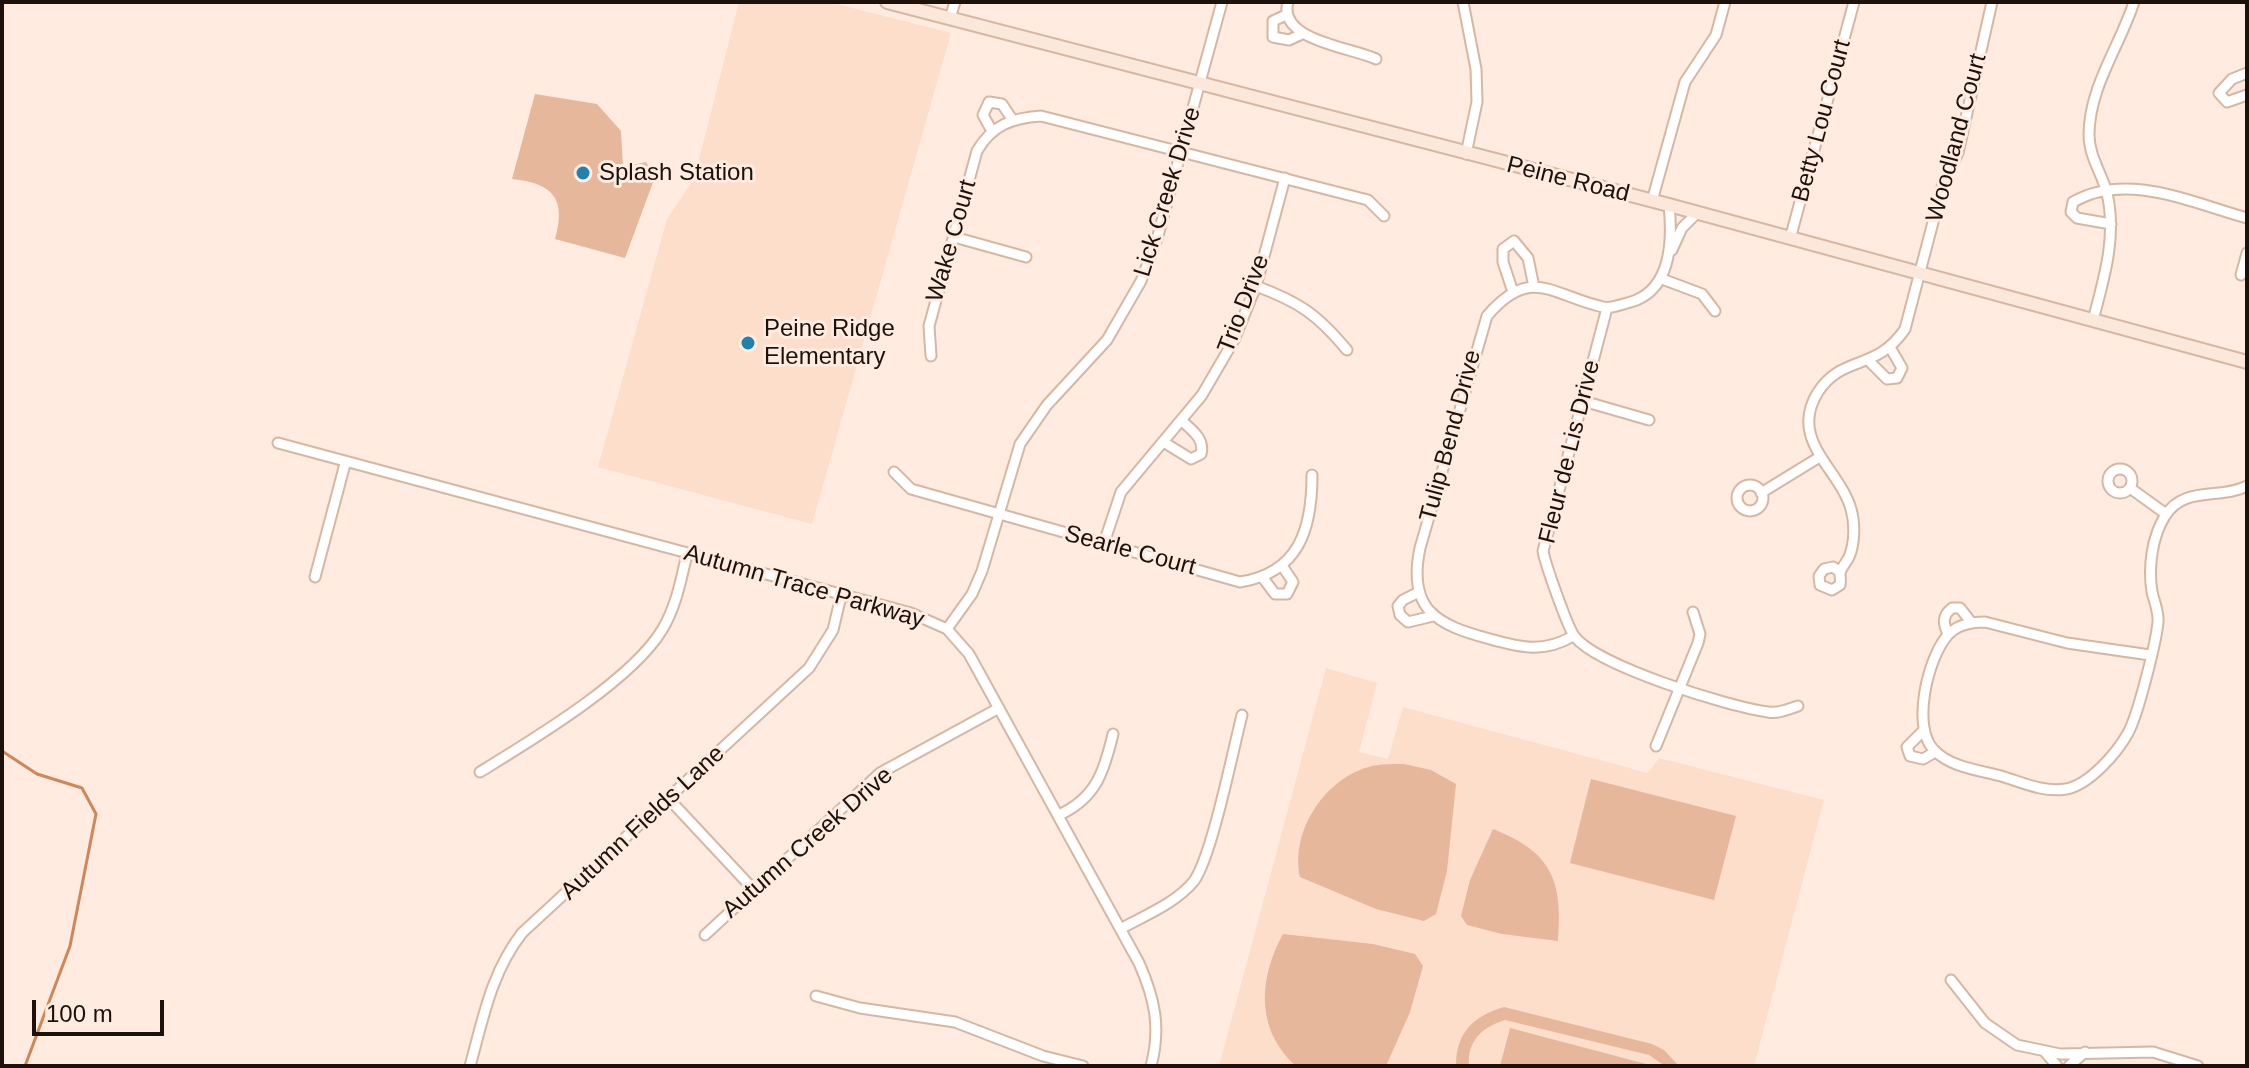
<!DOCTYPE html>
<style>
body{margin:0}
#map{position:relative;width:2249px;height:1068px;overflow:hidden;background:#ffebe0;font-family:Arial,sans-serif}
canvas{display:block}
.frame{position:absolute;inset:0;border:4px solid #1c120b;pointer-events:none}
.scale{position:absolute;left:32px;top:1000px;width:132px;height:36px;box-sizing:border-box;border:4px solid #1c120b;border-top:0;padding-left:10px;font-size:24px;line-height:28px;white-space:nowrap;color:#1c120b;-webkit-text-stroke:6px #ffebe0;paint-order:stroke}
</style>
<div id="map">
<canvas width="2249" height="1068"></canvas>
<div class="frame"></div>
<div class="scale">100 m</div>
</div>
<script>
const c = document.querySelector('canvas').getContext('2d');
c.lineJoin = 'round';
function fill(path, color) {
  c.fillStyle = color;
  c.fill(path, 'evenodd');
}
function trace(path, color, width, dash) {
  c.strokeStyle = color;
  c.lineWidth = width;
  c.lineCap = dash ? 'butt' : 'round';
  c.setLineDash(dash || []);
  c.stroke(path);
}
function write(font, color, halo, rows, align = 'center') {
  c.font = font + ' Arial,sans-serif';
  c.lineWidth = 6;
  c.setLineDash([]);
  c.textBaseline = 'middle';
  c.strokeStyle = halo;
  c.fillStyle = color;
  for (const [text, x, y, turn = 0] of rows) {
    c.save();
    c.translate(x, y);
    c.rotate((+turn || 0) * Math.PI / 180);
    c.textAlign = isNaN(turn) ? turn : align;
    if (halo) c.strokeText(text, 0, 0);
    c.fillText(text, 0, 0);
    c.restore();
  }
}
const built = new Path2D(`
 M739 2H829L951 33 812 524 598 467 667 219 694 179Z
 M1326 668 1377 683 1359 752 1388 759 1403 707 1648 773 1659 758 1824 800 1754 1066H1219Z`);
const green = new Path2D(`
 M535 94 597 104 621 131 623 167 646 162 655 177 625 258 555 239C567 198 552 183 512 179Z
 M1404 764 1431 770 1456 784 1447 871 1436 914 1424 921 1376 909 1300 877C1290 830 1326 777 1372 766 1382 764 1394 764 1404 764Z
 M1591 779 1736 816 1714 900 1570 863Z
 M1493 829C1552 852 1563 881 1558 941L1502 934 1467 925 1461 916 1470 880Z
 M1283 934 1373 944 1415 954 1423 966 1410 1012 1386 1066H1296C1255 1029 1259 978 1283 934Z
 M1504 1007 1652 1044 1664 1050 1679 1066H1665L1649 1055 1505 1020C1482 1027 1467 1041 1469 1066H1456C1456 1033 1473 1016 1504 1007Z
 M1510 1028 1650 1065V1066H1500Z`);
const stream = new Path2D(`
 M2 751 37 774 82 788 96 814 70 946 25 1066`);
const street = new Path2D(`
 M1288 2C1277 40 1350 47 1376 59
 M1463 2 1476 69 1477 102 1466 154
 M1286 15 1273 21V37L1289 40 1302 34
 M950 18 955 2
 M2247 73 2232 79 2219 93 2227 102 2247 95
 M992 131 983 115 989 102 1002 104 1012 119
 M1652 201 1685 82 1716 35 1725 2
 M2111 224 2077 218 2071 212 2073 202C2127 171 2192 203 2247 218
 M954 237 1026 257
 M1790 239 1854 2
 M1672 250 1682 228 1697 213
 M2241 275 2247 253
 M1662 279 1702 294 1715 311
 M1256 286C1299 302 1317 314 1347 350
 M1513 292 1503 262V249L1514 241 1528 258 1534 287
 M1607 308 1543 551C1545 563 1568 629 1575 637 1598 666 1729 707 1768 712 1779 714 1788 709 1798 706
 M2093 320C2104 278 2117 237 2107 193 2102 174 2089 156 2089 135 2089 87 2120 46 2134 2
 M931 356 929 326 977 151C992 125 1012 118 1041 116L1368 200 1384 216
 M1869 361 1887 379 1897 378 1902 368 1891 349
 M1583 401 1649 420
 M278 443 911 613 947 629 969 654 1139 963C1155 999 1161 1028 1151 1066
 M1165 443 1191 459 1201 454C1205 439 1192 430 1182 421
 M2108 481a12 12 0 1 1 24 0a12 12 0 1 1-24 0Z
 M894 472 911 489 1240 582C1299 573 1312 529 1312 475
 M1737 498a13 13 0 1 1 26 0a13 13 0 1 1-26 0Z
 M2130 488 2166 514
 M1761 493 1818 458
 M1104 543 1121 492 1202 395 1234 340 1256 286 1285 178
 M1840 572 1833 567 1824 569 1819 576 1820 585 1832 590 1840 585C1841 581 1840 577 1840 573 1841 568 1846 563 1849 557 1855 543 1855 523 1851 509 1839 468 1788 440 1818 392 1843 354 1876 372 1905 329L1943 184 1958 153 1992 2
 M315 577 345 464
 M1263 578 1275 594H1287L1293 582 1283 567
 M1419 592 1403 600 1398 606 1400 615 1408 622 1433 616
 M947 629 972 594 982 571 1020 444 1047 405 1107 340 1141 281 1157 239 1222 2
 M1948 634C1943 623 1942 616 1952 608H1960L1971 622
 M1573 636C1544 653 1522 648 1490 639 1437 625 1407 610 1420 548L1487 316C1531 265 1551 295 1603 307 1611 309 1619 305 1627 303 1671 293 1673 243 1669 205
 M2150 655 2067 643 1985 622C1971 622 1956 625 1947 636 1928 658 1911 727 1934 750 1950 767 1978 770 2001 776 2021 782 2044 793 2066 789 2089 785 2117 753 2128 733 2138 715 2156 643 2158 622 2159 612 2154 601 2152 592 2148 567 2152 537 2165 516 2184 485 2221 500 2247 486
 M1922 732 1907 747 1910 756 1923 759 1935 752
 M1656 746 1698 643 1700 634 1693 612
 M480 772C532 740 631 681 662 630 676 607 681 580 687 554
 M669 799 754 890
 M1059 815C1096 798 1104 772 1113 734
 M1122 928C1146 915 1176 903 1194 881 1212 856 1233 750 1242 715
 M705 935 880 773 999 708
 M1951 980 1985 1023 2017 1045 2060 1054 2153 1052 2198 1066
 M816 996 860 1008 955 1022 1043 1056 1083 1066
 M2045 1052 2057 1066
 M470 1066C483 1019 491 973 522 933L809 668 833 630 841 596
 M2069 1066 2085 1052`);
const secondary = new Path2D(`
 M887 2 1669 205 2247 362`);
const markers = [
 [583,173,8,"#2082ad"],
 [748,343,8,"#2082ad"]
];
const streetNames = [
 ["Betty Lou Court",1822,121,-75],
 ["Woodland Court",1957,138,-75],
 ["Peine Road",1568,180,14],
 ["Lick Creek Drive",1168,192,-73],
 ["Wake Court",952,241,-74],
 ["Trio Drive",1244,304,-69],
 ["Tulip Bend Drive",1451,436,-75],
 ["Fleur de Lis Drive",1570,452,-76],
 ["Searle Court",1130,551,15],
 ["Autumn Trace Parkway",804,587,16],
 ["Autumn Fields Lane",643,823,-43],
 ["Autumn Creek Drive",808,843,-41]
];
const poiNames = [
 ["Splash Station",599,173],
 ["Peine Ridge",764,329],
 ["Elementary",764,357]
];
fill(built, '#fddecb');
fill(green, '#e6b79a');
trace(stream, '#cf8759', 3);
trace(street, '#d5b7a4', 13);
trace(secondary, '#d5b7a4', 16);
trace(street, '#fff', 9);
trace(secondary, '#fce8da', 12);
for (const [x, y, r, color] of markers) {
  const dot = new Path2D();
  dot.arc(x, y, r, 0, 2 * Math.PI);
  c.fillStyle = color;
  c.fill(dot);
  trace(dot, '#ffebe0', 3);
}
write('24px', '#1c120b', '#ffebe0', streetNames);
write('24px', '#1c120b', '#ffebe0', poiNames, 'left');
</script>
